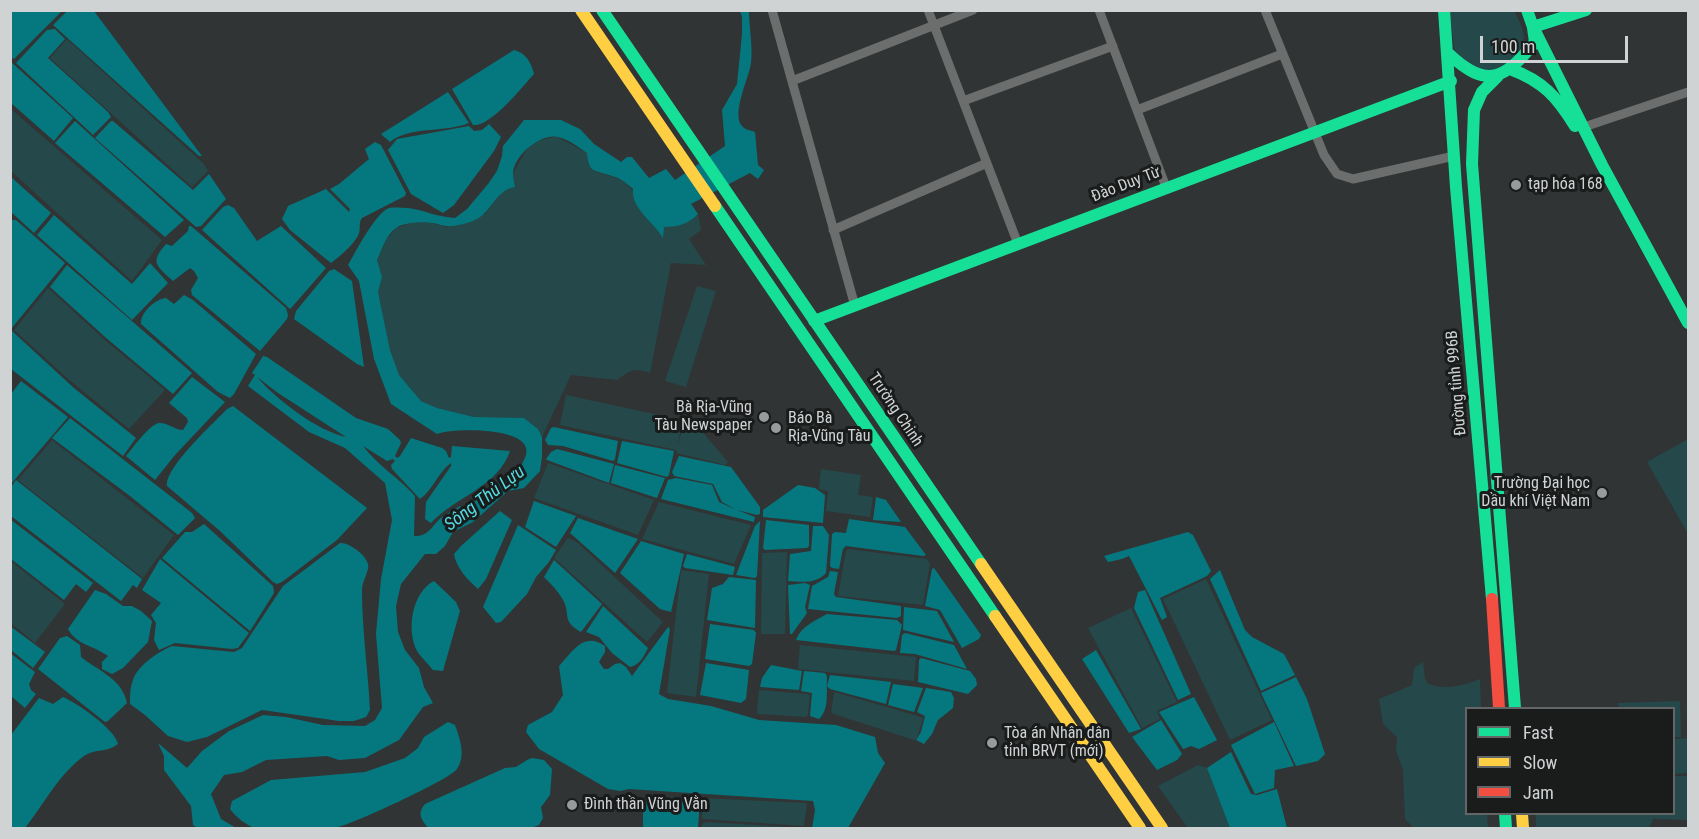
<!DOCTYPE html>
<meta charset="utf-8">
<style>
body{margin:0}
#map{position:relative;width:1699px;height:839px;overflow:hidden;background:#313434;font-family:"Roboto Condensed",sans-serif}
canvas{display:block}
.frame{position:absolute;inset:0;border:12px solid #d0d3d4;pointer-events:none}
.legend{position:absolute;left:1465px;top:707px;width:210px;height:108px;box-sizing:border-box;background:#1a1c1c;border:2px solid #636566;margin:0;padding:8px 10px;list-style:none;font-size:18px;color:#d0d3d4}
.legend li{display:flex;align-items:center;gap:12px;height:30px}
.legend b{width:30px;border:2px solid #636566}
.scale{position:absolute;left:1480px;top:36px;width:148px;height:27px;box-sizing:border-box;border:3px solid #d0d3d4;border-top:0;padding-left:8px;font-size:18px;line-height:21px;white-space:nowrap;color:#d0d3d4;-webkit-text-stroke:4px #1a1c1c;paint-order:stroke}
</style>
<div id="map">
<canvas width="1699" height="839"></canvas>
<div class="frame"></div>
<ul class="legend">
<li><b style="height:8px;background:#16e098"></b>Fast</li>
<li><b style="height:8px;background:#ffcf43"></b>Slow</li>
<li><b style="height:8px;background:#f24e42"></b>Jam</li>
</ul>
<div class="scale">100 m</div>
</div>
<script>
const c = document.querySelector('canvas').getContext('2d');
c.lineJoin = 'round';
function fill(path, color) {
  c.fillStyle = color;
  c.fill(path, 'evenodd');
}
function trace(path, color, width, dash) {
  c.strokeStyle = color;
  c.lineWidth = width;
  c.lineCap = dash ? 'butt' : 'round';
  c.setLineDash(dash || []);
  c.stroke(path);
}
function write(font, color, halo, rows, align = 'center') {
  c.font = font + ' "Roboto Condensed",sans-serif';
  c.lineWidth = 6;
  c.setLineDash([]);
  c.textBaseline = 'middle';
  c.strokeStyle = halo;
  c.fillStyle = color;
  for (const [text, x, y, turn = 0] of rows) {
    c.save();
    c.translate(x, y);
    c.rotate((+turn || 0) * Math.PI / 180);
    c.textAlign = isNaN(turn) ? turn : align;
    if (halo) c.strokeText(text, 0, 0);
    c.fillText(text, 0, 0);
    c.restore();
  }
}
const green = new Path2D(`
 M1449 11H1514C1528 37 1527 41 1512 66L1482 73 1455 53Z
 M67 39 204 164 208 171 192 187 50 58Z
 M11 109 162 240 132 281 11 171Z
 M556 136 587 153 588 164 594 171 623 180 633 191 691 204 698 214 701 230 689 239 706 265 671 263 650 373C633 367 631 370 617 380L571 375 542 437 538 429 524 418 474 417 437 408 421 401 399 375 390 350 378 292 382 277 377 260 387 239 396 228 411 223H432L446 227 475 220 486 213 501 193 529 146 537 141Z
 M697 286 716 291 686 387 665 381Z
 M48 288 106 341 165 390 129 429 67 378 14 330Z
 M566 395 682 420 678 445 683 426 700 429 728 462 725 465 677 453 676 450 560 425Z
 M1688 439V534L1647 462Z
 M52 440 174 535 143 578 18 480Z
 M548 463 654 500 638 535 534 498Z
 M821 469 861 475 858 495 873 497 870 517 826 511 828 491 819 489Z
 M659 502 751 525 734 564 642 539Z
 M569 538 578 543 663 622 647 642 554 558 567 539Z
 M848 549 927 559 930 564 923 605 838 596 846 551Z
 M787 552 785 634H761L762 553Z
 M11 561 65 604 35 643 11 623Z
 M681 570 709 574 696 697 667 693Z
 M1206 579 1272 720 1230 740 1163 599Z
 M1131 608 1177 702 1157 711 1160 719 1142 728 1088 628Z
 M800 645 916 657 914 681 798 669Z
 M1423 662 1425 679 1428 684C1446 690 1463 686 1480 679L1481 708H1466V814H1487L1488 828H1414L1405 819 1403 770 1396 751 1397 737 1383 724 1379 699 1412 685 1414 668Z
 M759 690 807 694 810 695 808 715 806 717 758 714 757 712Z
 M835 692 921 717 923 718 917 738 914 740 831 713 834 693Z
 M1680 701 1681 737H1674V708H1619L1618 703Z
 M1688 738V773L1674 774V739Z
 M1198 765 1207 768 1230 828H1188L1158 786Z
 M1674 776H1688V820L1653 819 1649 828 1536 827V814H1674Z
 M702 798 807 803 804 826 704 819H702Z
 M709 822 803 828H805H701L703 823Z`);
const water = new Path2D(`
 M68 10 94 11 202 156H199L53 25Z
 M10 11 11 10 62 11 14 59 11 57Z
 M740 11H749C749 27 753 46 751 63 749 78 731 114 742 126 745 130 750 130 755 132L758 165 764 170 758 179 750 173 691 204 698 214C688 224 678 227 664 227L663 238C654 222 631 209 633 189 626 183 621 178 612 176 596 170 588 174 587 153 578 147 568 139 558 137 540 133 514 156 513 173 513 177 514 183 515 187 496 190 493 210 477 219 470 223 454 227 446 226 441 226 437 223 432 223 422 222 404 222 396 228 386 235 382 250 377 260L382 277 378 292 390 350 399 375 421 401 437 408 474 417 524 418 538 429 542 437V457L540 471 524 488 508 491 473 522 453 532 445 546 436 554H425L401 584 396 606 398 632 405 650 419 668 424 687 433 703 423 707 399 740 365 758 339 760 327 756 266 760 242 772 224 775 211 794 221 819 236 828H197L193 825 191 806 164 770V756L158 743 187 768 202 751 229 731 263 715 286 717 323 725 365 726 375 720 382 708 376 634 381 579 392 520 385 483 345 448 309 432 248 386 255 375 252 373 263 356 267 357 356 418 388 429 400 440 401 443 395 456 397 458 400 456 411 438 442 448 446 451 449 458 451 457 452 446 510 451C498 487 455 497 431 523L425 519 426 502 451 466V463C438 472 433 490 420 499L392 469 391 465 395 461 393 459 387 461 363 446C377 465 399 478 415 496L414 536C429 537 432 525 442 517 448 513 454 510 460 506L464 509 474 502 476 494C493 484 519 478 526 455 534 426 452 428 437 434L391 404 374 359 359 281 348 265C355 253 376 212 389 208 394 207 403 208 408 208 424 210 437 217 455 218L467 209 488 184 497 171 502 156 503 146 524 120H561L580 129 594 144 621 162 627 157H632L649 178 666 169 675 180 725 146 722 110 737 84 742 35V17ZM257 377 278 393 346 437C317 431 276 399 257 377Z
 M55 29 65 39 48 58 108 112 111 117 93 135 16 63 47 30Z
 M514 50C526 53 531 62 534 74 522 87 491 127 473 125L452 89Z
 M10 61 73 118 54 141 11 103Z
 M448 92 469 123C445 133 409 126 390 142L381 134Z
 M75 121 184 220 165 237 55 143Z
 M111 121H113L193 190 209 174 226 199 201 226 196 227 95 138Z
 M489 124 501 137 494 151 454 205 443 213 411 194 388 150 397 139 469 126 474 131 482 130Z
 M375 142 381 145 406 193 405 196 362 218C358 224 361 227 359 233 356 243 339 257 331 263L290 230 282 219 288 206 326 189 349 212 350 209 330 189 339 184 369 159 365 149Z
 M11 177 51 213 34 233 11 212Z
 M228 205 234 208 257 241 281 226 326 268 292 307 290 309 202 230 223 207Z
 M54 215 132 284 150 263 168 283 132 320 37 235Z
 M12 220H16L65 263 11 329 10 222Z
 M189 226H191L286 308 288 315 287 319 260 351 192 295 191 290 198 278 194 271 190 268 173 281C157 266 149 263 166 244L172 246 188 231Z
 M67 265 192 373 173 394 105 337 50 287Z
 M334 269 352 281 364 367 357 364 294 319 296 311 329 271Z
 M184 295 193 300 256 354 234 394 230 398 218 392 141 324C140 313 155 299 166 298L174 304Z
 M12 331 74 388 136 438 123 456 11 369Z
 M192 377 225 402 175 455 155 480 126 456C132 449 151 422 160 423 168 423 175 430 183 430L188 422 187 418 169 403Z
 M21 381 68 417 11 484V394Z
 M233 406 367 508 337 540 282 582 277 584 273 582 220 531 167 486C165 467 214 423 227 409Z
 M70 418 192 513 195 518 178 535 130 496 52 438Z
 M554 427 618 441 615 459 613 461 563 446 548 445 545 440 551 428Z
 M622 441 674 451 669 475 667 477 617 463Z
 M557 449 614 464 609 483 547 460 546 459 551 452Z
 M679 456 731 467 760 507V514L757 515 737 510 755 517 754 522 661 499 668 480 676 478 712 485 719 502 737 510 722 502 713 484 674 476 672 472Z
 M615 465 665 478 657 498 611 483Z
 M16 480 142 579 137 588 133 585 121 601 11 516V487Z
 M798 485 815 488 825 495 823 523 763 517V510Z
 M876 497 886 500 901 522 873 520Z
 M534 501 576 516 556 547 525 527Z
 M500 511 512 520 486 579 478 589C468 580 456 568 454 554L461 546Z
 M578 518 638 539 615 573 570 533Z
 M10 519 93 583 86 592 76 584 64 600 11 559Z
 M849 519 905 527 926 555 923 556 846 546 843 549 839 569 832 568 830 566 832 534 835 532 846 533Z
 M766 520 809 525V546L807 548 765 550 763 548Z
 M760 521 757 576 755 578 736 575 755 526Z
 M204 524 273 586 274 593 250 631 162 558 185 532H192Z
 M518 525 556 550 549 562 536 577 527 594 501 622 496 623 483 607Z
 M813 526H823L829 535 826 573C816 584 802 582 788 581L790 554 811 551Z
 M1188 532 1193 535 1211 571 1207 576 1160 598 1167 617 1162 620 1129 556 1122 559 1108 562 1104 556Z
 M641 541 684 554 671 612 660 609 620 573Z
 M340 543C349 542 366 555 368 564 370 570 362 581 362 590 362 630 368 670 370 710L366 717 354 721H339L262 710 207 737 187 742 168 736 145 715 130 704C130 697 130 687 133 680 138 665 158 652 172 646L234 652 242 648 283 586Z
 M687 554 732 566 735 567 733 575 685 568 683 566Z
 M160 559 249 633 238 648 232 649 175 643 159 650 154 640 156 623 151 615 161 603 142 590Z
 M554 560 602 604 581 632C561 621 571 614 563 600 558 591 551 584 544 577Z
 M934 568 981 635 979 639 962 648 940 610 925 606 932 569Z
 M1220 570 1245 630 1252 637 1284 654 1295 675 1261 691 1210 579Z
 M830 571 838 572 834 594 836 597 901 606V616L897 618 808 609 812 586 828 577Z
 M729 577 756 580 755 628 707 620 712 588 723 584Z
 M434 581 456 602 460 611 443 671 433 670C428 664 421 657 417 651 406 630 412 592 434 581Z
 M805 583 810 585 805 607 807 613 792 634H790L788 585Z
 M95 590 106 594 123 606H132L141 611 152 621 148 642 123 668 112 674 102 669V662L108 656C95 646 76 645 68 629Z
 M1145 590 1191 694 1178 700 1134 608 1138 592Z
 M603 606 648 648C644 656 640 665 630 667L612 653 599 637 586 632Z
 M904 607 937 611 954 642 903 630Z
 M827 614 897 620 902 625 896 650 894 651 796 640C801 626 815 621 827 614Z
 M710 624 754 630 756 633 752 664 749 666 705 659Z
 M10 626 45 652 33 668 11 650Z
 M668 627 670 629 659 694 668 699 711 706 759 720 836 725 875 737 878 753 885 763 848 828H812L815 810 813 801 629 789 620 791 608 789 539 749 526 732 528 725 552 712 563 695 559 666C573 651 584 631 605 646V652L599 662 604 669H608L615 664 620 663 626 667 632 676Z
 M905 633 954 645 967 669 915 654 900 653 902 635Z
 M67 636 80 645 81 657C98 671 122 678 127 703L108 721 105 722 38 669 60 638Z
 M1096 650 1141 729 1129 733 1082 659Z
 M10 653 35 672 29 684 31 690 36 694 25 708 11 696Z
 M921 658 970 671 976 679 977 685 968 694 918 682 919 660Z
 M706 663 749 670 746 699 741 703 700 695Z
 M771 665 802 671 799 690 760 687 762 678Z
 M804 671 825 673 827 676C826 690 830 709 819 719L810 716 812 693 801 691Z
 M830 675 891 682 886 704 830 689 827 686Z
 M1296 677 1307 699 1325 754 1318 761 1296 766 1261 693Z
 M893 684 923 688 914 712 888 705Z
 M926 688 951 692 954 698 953 708 938 720 932 734 924 744 916 740 921 732 925 716 917 712Z
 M63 697C77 703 115 729 118 744 107 753 96 748 84 756 59 774 44 804 25 828H11V735L39 698 53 704Z
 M1194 697 1217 740 1199 749 1191 746 1183 749 1159 712Z
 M1161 720 1182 754 1177 760 1157 770 1132 737Z
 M448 722 455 725C460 739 466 755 457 769 451 779 347 827 334 828 323 830 263 831 255 828 246 825 236 817 230 809L232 801 271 780 365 772 405 758 418 748 424 737Z
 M1274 722 1294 766 1275 770 1274 788 1255 794 1231 745Z
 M1231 752 1251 794 1257 795 1277 789 1287 828H1230L1207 768Z
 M532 758 544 760 552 769 550 795 541 807 543 818 539 825 531 828H428C421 819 417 814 425 804L505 768 516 767 527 760Z
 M646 795 700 800 698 828H643V814Z`);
const street = new Path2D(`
 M772 10 855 306
 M928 10 1018 244
 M1099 10 1166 187
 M1265 10 1324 155 1337 174 1353 179 1454 156
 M792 81 973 10
 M963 101 1113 46
 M1137 110 1282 54
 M1584 127 1688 92
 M833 230 987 163`);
const fast = new Path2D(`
 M602 10 981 564
 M1444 10 1456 187 1492 599
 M1527 10 1533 27 1602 165 1688 323
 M1533 27 1586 10
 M1449 54C1487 90 1505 79 1535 42L1533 28
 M1510 69C1543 81 1557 97 1575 126
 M1498 76 1482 92 1474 110 1472 164 1515 708
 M715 206 995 616
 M814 321 1451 81
 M1505 814 1506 828`);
const slow = new Path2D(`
 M581 10 715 206
 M981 564 1162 828
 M995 616 1140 828
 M1522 814 1523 828`);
const jam = new Path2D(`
 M1492 599 1499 708`);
const markers = [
 [1516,185,6,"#989b9c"],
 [764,417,6,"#989b9c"],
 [776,428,6,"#989b9c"],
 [1602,493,6,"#989b9c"],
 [992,743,6,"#989b9c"],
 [572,805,6,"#989b9c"]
];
const streetNames = [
 ["Đào Duy Từ",1126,185,-21],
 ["Đường tỉnh 996B",1457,383,-95],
 ["Trường Chinh",895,410,56]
];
const poiNames = [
 ["tạp hóa 168",1528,185],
 ["Bà Rịa-Vũng",752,408,"right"],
 ["Tàu Newspaper",752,426,"right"],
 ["Báo Bà",788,419],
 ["Rịa-Vũng Tàu",788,437],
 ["Trường Đại học",1590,484,"right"],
 ["Dầu khí Việt Nam",1590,502,"right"],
 ["Tòa án Nhân dân",1004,734],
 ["tỉnh BRVT (mới)",1004,752],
 ["Đình thần Vũng Vằn",584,805]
];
const waterNames = [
 ["Sông Thủ Lựu",485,499,-37]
];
fill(green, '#25484a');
fill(water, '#05787f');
trace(street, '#6c6e6e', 9);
trace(fast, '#16e098', 12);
trace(slow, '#ffcf43', 12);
trace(jam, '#f24e42', 12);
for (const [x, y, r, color] of markers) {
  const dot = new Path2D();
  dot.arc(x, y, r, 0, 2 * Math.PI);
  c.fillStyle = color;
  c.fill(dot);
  trace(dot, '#1a1c1c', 2);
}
write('16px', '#d0d3d4', '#1a1c1c', streetNames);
write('16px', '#d0d3d4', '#1a1c1c', poiNames, 'left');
write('italic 18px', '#54dbe4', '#1a1c1c', waterNames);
</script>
